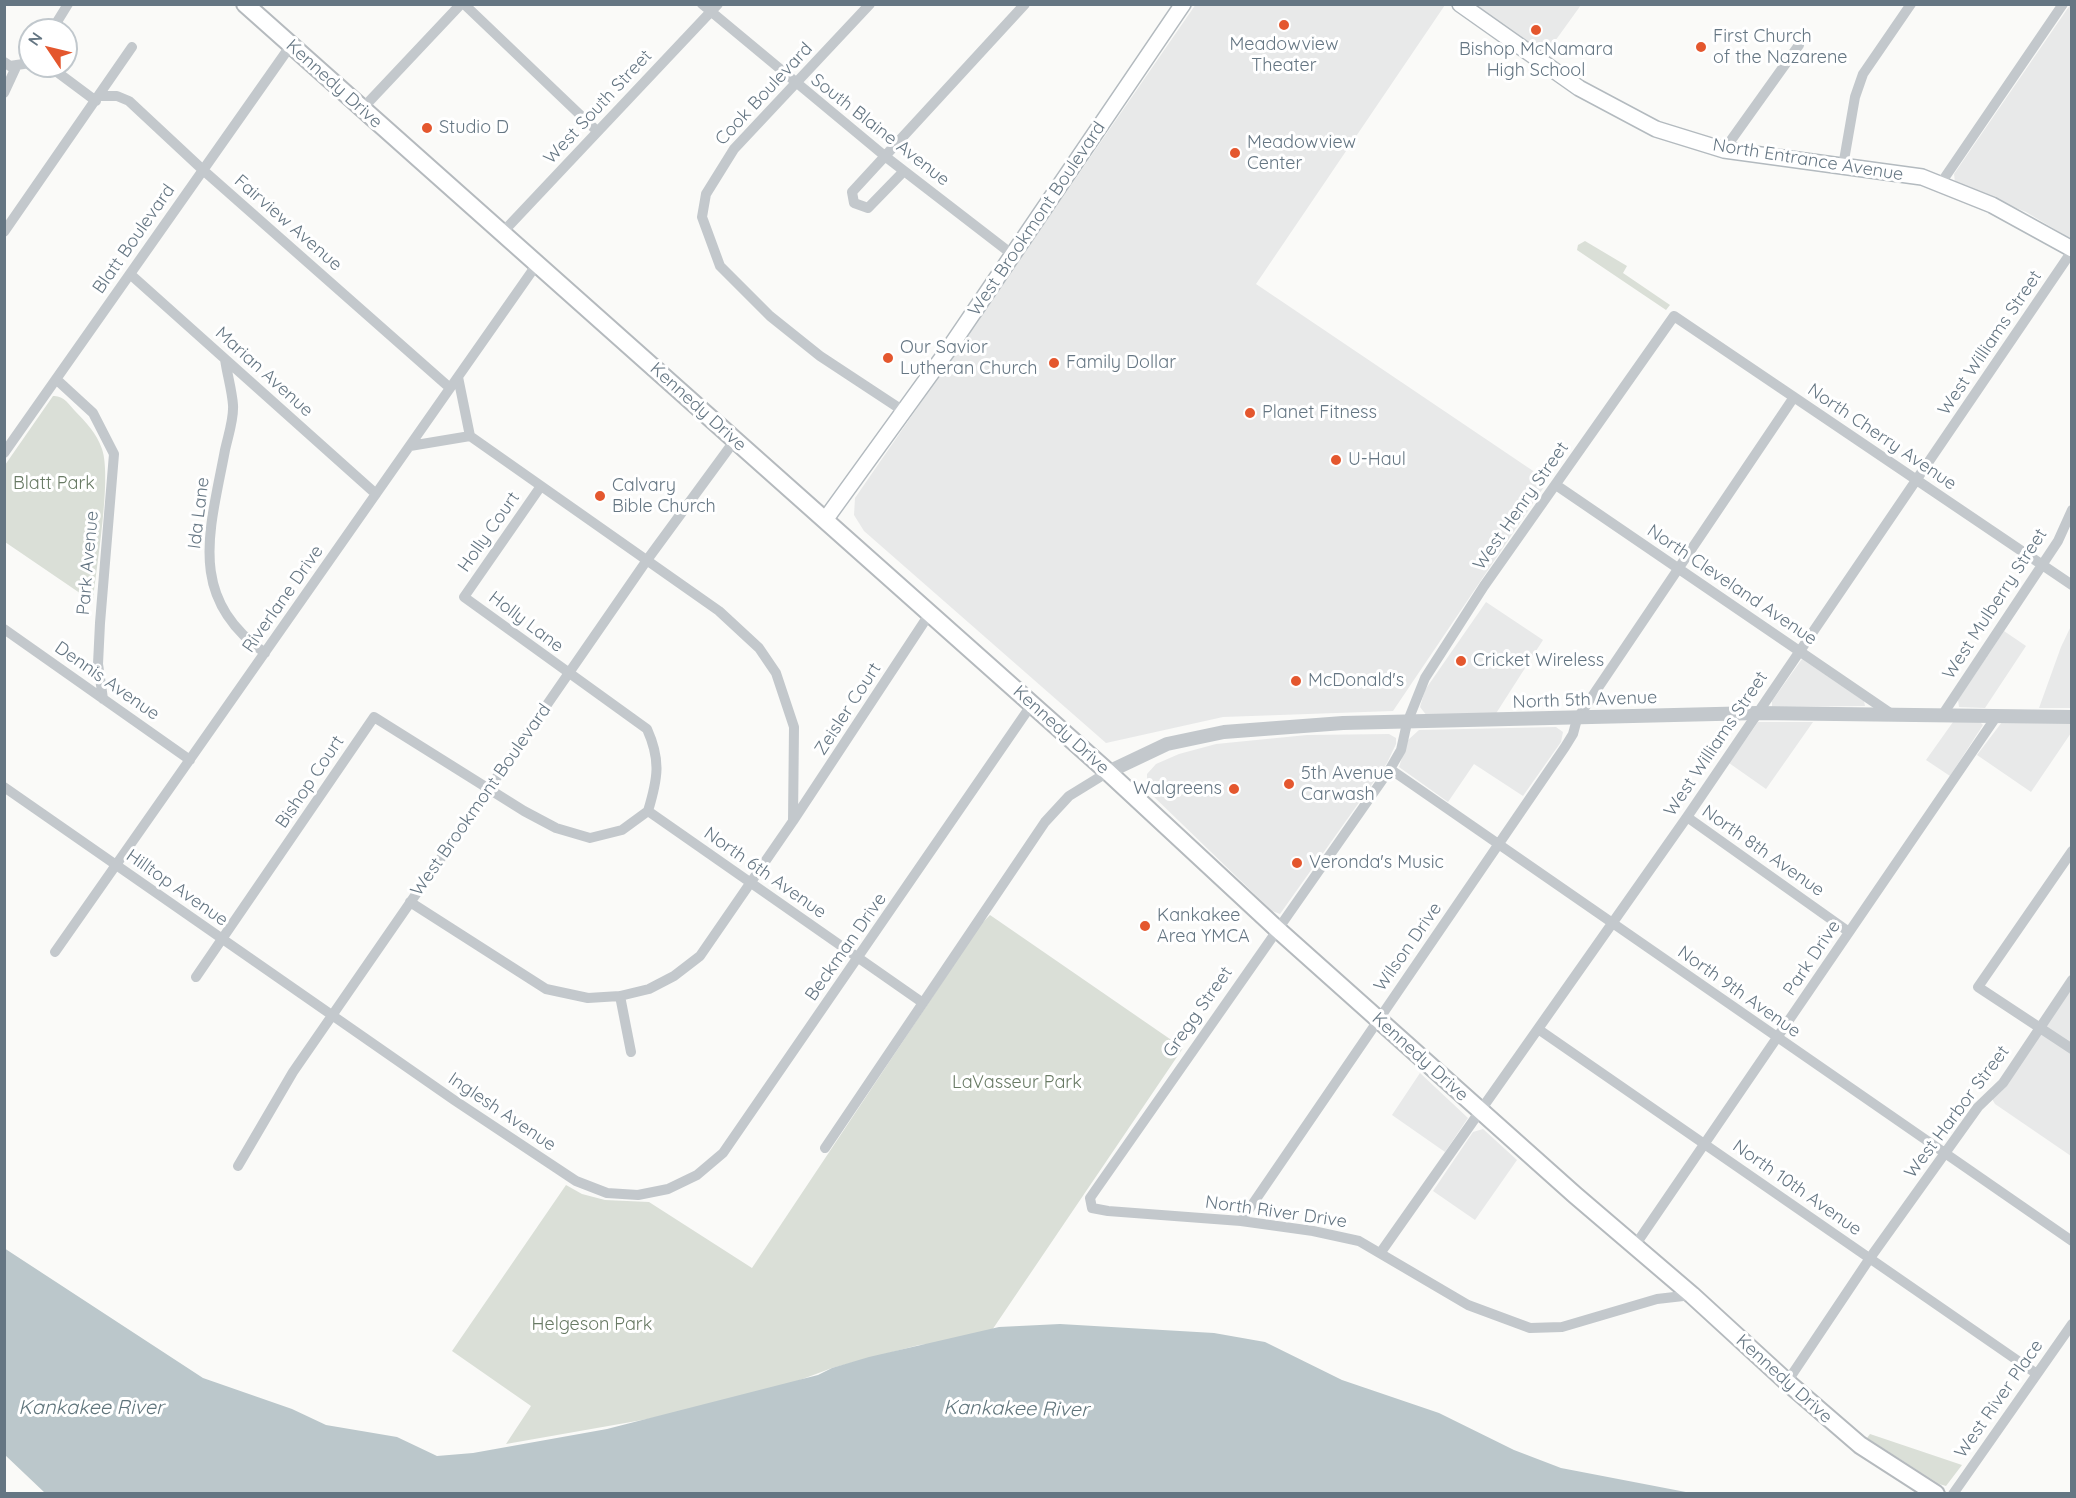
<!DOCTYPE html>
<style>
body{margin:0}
#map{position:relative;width:2076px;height:1498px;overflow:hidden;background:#fafaf8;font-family:Quicksand,sans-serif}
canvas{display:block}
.frame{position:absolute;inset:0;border:6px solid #657683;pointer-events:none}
.north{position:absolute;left:18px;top:18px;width:60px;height:60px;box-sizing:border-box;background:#fff;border:2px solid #c1c8cd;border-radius:50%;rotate:305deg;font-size:16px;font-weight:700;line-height:24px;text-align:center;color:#657683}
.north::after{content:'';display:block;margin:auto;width:21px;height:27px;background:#e4572e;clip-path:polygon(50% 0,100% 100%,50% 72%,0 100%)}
</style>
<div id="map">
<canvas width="2076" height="1498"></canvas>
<div class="frame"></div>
<div class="north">N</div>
</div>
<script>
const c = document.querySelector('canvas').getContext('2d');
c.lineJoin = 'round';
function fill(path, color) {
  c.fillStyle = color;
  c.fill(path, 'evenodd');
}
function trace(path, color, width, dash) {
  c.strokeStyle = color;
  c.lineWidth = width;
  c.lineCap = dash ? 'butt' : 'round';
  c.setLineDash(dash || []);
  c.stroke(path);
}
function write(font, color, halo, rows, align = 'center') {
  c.font = font + ' Quicksand,sans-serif';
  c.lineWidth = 6;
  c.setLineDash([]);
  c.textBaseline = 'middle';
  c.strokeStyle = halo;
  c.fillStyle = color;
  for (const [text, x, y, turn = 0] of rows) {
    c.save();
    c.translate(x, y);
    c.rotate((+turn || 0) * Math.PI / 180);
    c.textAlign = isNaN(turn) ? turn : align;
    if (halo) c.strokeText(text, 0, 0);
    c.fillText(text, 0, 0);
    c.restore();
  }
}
const built = new Path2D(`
 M1196 4 1445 5 1256 284 1548 481 1393 711 1223 717 1106 743 864 531 854 515 855 498Z
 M1472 5H1581L1545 55Z
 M2070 5H2071V239L2026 212 1959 185 1955 182 1954 174Z
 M1486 602 1543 640 1495 715 1427 716 1420 707 1425 690Z
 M2071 626V708H2039L2061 647Z
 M2004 631 2026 646 1985 708 1959 707 1958 700Z
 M1802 659 1864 701 1865 706 1772 707V701Z
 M2071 721V733L2031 792 1977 755 2002 722Z
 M1758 722H1813L1766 789 1729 763Z
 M1953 722H1980L1983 725 1950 776 1926 760Z
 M1556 727 1563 732 1561 742 1523 796 1474 764 1448 802 1399 767 1408 740 1419 730Z
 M1389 734 1396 738V744L1387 763 1280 914 1272 911 1151 794 1147 786V774L1156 764 1179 754 1216 744 1307 735Z
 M2071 988V1156L1995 1104 1992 1099Z
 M1420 1073 1468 1118 1445 1152 1392 1115Z
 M1483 1129 1517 1160 1475 1220 1433 1191 1473 1132Z`);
const green = new Path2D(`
 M1585 241 1627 266 1623 273 1670 305 1666 310 1577 250 1578 245Z
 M53 396C63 395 69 404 75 411 86 422 97 434 102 449 112 478 96 568 93 602L5 542V465Z
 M990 915 1183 1048 986 1339 919 1345 832 1368 784 1386 648 1419 506 1444 531 1406 452 1351 566 1185 582 1194 605 1200 649 1202 752 1268 981 924Z
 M1870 1434 1962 1465 1946 1486 1939 1484 1867 1438Z`);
const water = new Path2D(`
 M4 1248 203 1378 292 1409 326 1425 397 1437 437 1456 473 1453 607 1429 818 1375 832 1368 869 1357 999 1327 1060 1324 1214 1333 1265 1342 1342 1380 1439 1413 1514 1450 1561 1468 1691 1493H45L5 1455Z`);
const minor = new Path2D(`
 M464 4 597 131
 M702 4 886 157 1013 255
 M870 4 734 149 706 194 702 217 720 266 770 316 820 356 905 412
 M52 30 68 4
 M4 62 10 66 30 63
 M49 66 96 101
 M4 93 17 65
 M99 96H117L129 101 203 170 450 388
 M362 109 461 4
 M1724 150 1799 45
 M1843 166 1855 97 1863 74 1911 4
 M904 171 868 208 854 203 852 192 1025 4
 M1941 183 2063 4
 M4 232 132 47
 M502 233 718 4
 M130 274 376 494
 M225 359C227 374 232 390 233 405 234 419 228 436 225 450 210 531 186 597 265 653
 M458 377 470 436
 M56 379 93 413 114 454 100 623 98 664 103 699
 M4 453 291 45
 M1556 485 1890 713
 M541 486 464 597 647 729C661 760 658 778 648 811
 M4 629 190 760
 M1943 714 2058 541 2072 510
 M1390 769 2072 1241
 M4 787 454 1100 576 1181 607 1193 638 1195 668 1189 697 1175 723 1153 1032 704
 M648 811 923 1003
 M1687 817 1849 932
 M793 821 930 613
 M2072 851 1978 987 2072 1049
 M410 902 546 989 588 998 620 996 649 989 674 976 700 956 793 821 794 727 776 673 759 648 719 611 470 436 410 446
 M55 952 537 264
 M196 977 374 717 524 811 556 828 590 838 622 830 648 811
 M620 996 631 1052
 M1538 1029 2037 1374
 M825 1148 1045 822 1069 796 1108 772
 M238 1166 293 1072 647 560 735 440
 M1241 1221 1565 747 1573 734 1577 719 1794 397
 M1634 1247 1996 717
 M1381 1252 1687 817 2072 251
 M1692 1295 1657 1299 1562 1327 1530 1328 1468 1305 1359 1241 1313 1231 1241 1221 1108 1211 1092 1208 1090 1198 1390 769 1401 750 1407 723 1425 678 1484 586 1674 316 2072 585
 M1787 1382 1870 1258 1978 1107 2003 1083 2072 980
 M1953 1494 2072 1324`);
const tertiary = new Path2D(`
 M1108 772 1167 744 1224 732 1343 723 1757 713 2072 717`);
const secondary = new Path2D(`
 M1460 4 1579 88 1656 129 1724 150 1922 177 1992 205 2072 249
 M825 520 948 350 1183 4`);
const primary = new Path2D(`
 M245 4 1108 772 1276 928 1575 1195 1692 1295 1787 1382 1860 1445 1936 1494`);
const markers = [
 [1284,25,6,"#e4572e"],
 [1536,30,6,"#e4572e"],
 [1701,47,6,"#e4572e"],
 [427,128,6,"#e4572e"],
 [1235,153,6,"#e4572e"],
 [888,358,6,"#e4572e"],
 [1054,363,6,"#e4572e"],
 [1250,413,6,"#e4572e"],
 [1336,460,6,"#e4572e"],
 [600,496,6,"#e4572e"],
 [1461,661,6,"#e4572e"],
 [1296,681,6,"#e4572e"],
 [1289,784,6,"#e4572e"],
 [1234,789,6,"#e4572e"],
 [1297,863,6,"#e4572e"],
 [1145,926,6,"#e4572e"]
];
const poiNames = [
 ["First Church",1713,37],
 ["of the Nazarene",1713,58],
 ["Meadowview",1284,45,"center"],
 ["Theater",1284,66,"center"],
 ["Bishop McNamara",1536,50,"center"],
 ["High School",1536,71,"center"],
 ["Studio D",439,128],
 ["Meadowview",1247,143],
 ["Center",1247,164],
 ["Our Savior",900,348],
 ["Lutheran Church",900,369],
 ["Family Dollar",1066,363],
 ["Planet Fitness",1262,413],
 ["U-Haul",1348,460],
 ["Calvary",612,486],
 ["Bible Church",612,507],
 ["Cricket Wireless",1473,661],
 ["McDonald's",1308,681],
 ["5th Avenue",1301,774],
 ["Carwash",1301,795],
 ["Walgreens",1222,789,"right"],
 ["Veronda's Music",1309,863],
 ["Kankakee",1157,916],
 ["Area YMCA",1157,937]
];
const streetNames = [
 ["Kennedy Drive",334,84,42],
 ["Cook Boulevard",764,94,-47],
 ["West South Street",598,107,-47],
 ["South Blaine Avenue",880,130,38],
 ["North Entrance Avenue",1808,160,9],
 ["West Brookmont Boulevard",1037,219,-56],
 ["Fairview Avenue",288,223,41],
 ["Blatt Boulevard",134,239,-55],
 ["West Williams Street",1990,343,-56],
 ["Marian Avenue",264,372,42],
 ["Kennedy Drive",698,407,42],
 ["North Cherry Avenue",1882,437,34],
 ["West Henry Street",1521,506,-55],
 ["Ida Lane",199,513,-83],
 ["Holly Court",489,532,-55],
 ["Park Avenue",88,563,-85],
 ["North Cleveland Avenue",1732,585,34],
 ["Riverlane Drive",283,599,-55],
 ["West Mulberry Street",1995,604,-57],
 ["Holly Lane",526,622,37],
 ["Dennis Avenue",107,681,35],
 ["North 5th Avenue",1585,700,-2],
 ["Zeisler Court",848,709,-57],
 ["Kennedy Drive",1061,730,42],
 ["West Williams Street",1716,744,-56],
 ["Bishop Court",310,782,-56],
 ["West Brookmont Boulevard",481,800,-55],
 ["North 8th Avenue",1763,851,35],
 ["North 6th Avenue",765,873,35],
 ["Hilltop Avenue",177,888,35],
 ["Beckman Drive",846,947,-55],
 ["Wilson Drive",1408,947,-55],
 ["Park Drive",1812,958,-56],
 ["North 9th Avenue",1739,992,35],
 ["Gregg Street",1198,1012,-55],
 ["Kennedy Drive",1420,1057,42],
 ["Inglesh Avenue",502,1112,34],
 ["West Harbor Street",1957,1112,-53],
 ["North 10th Avenue",1797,1188,35],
 ["North River Drive",1276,1212,8],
 ["Kennedy Drive",1784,1379,42],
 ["West River Place",1999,1399,-55]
];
const parkNames = [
 ["Blatt Park",54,484],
 ["LaVasseur Park",1017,1083],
 ["Helgeson Park",592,1325]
];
const waterNames = [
 ["Kankakee River",91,1408],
 ["Kankakee River",1016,1409,1]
];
fill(built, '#e8e9e9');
fill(green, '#dadfd7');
fill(water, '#bbc7cb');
trace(secondary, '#b3babf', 18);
trace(primary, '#b5babe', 20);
trace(minor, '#c3c8cc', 10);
trace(tertiary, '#c3c8cc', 14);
trace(secondary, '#fff', 15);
trace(primary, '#fff', 16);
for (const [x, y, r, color] of markers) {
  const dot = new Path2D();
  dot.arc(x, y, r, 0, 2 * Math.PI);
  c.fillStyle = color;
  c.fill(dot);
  trace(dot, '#fff', 2);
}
write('18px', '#657683', '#fff', poiNames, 'left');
write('18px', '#657683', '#fff', streetNames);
write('18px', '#687a64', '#fff', parkNames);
write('italic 20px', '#60757c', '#fff', waterNames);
</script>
